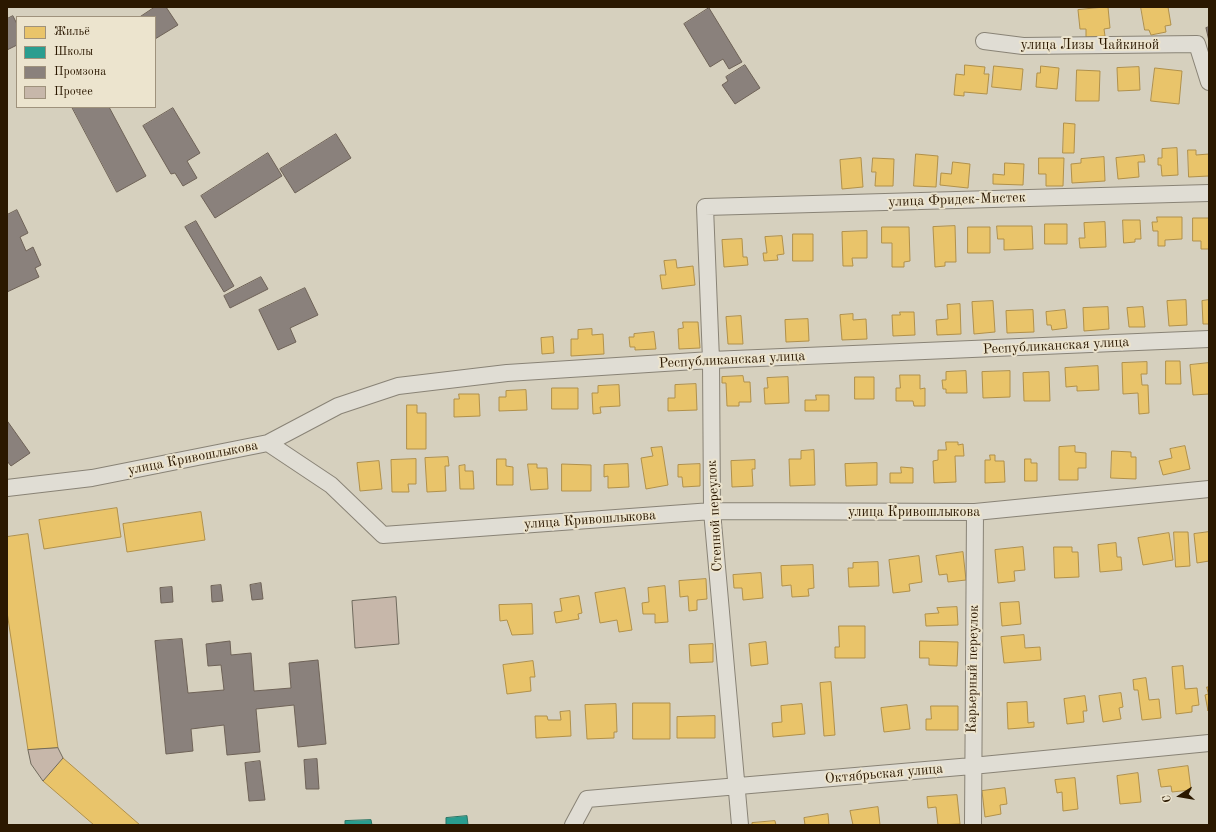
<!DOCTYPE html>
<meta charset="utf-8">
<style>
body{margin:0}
#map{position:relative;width:1216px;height:832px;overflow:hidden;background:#d6d0be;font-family:"Old Standard TT",serif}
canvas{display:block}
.frame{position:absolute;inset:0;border:8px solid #2b1800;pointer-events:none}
.legend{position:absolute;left:16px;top:16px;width:140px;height:92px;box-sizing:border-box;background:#ece4ce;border:1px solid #9f927c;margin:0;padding:5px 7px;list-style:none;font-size:12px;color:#2b1800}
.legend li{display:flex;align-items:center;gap:8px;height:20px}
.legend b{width:20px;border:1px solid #9f927c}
.north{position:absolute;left:1160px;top:776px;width:40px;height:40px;-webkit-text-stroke:3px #ece4ce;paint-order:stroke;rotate:258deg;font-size:11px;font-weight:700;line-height:16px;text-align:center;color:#2b1800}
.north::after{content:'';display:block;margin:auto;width:14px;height:18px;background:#2b1800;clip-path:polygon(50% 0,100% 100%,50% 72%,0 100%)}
</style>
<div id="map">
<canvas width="1216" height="832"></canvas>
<div class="frame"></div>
<ul class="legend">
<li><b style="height:11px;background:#e9c46a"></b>Жильё</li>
<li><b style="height:11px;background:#2a9d8f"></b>Школы</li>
<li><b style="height:11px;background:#8a817c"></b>Промзона</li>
<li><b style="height:11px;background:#c7b7aa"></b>Прочее</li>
</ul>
<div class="north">С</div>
</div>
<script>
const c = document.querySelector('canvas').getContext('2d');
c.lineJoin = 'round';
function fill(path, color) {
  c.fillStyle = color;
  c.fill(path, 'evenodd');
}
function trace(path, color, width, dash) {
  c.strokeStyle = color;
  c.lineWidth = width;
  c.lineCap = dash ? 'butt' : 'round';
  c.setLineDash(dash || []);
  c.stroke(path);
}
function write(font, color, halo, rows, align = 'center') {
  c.font = font + ' "Old Standard TT",serif';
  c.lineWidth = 4;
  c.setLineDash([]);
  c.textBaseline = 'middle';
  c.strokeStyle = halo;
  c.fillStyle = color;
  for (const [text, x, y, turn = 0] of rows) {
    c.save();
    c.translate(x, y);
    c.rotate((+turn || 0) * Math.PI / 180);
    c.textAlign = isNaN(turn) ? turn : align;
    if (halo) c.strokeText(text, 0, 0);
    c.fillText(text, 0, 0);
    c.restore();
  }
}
const homes = new Path2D(`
 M1108 7 1110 28 1104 29 1105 36 1086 37V29H1080L1078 10Z
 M1141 7H1168L1171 25 1165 26 1166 32 1151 35 1149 30H1145Z
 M965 65 985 67 984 74H989L987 94 964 92V96L954 95 956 74 964 75Z
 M994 66 1023 69 1021 90 992 87Z
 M1041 66 1059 68 1057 89 1036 87 1037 73H1040Z
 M1139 67 1140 90 1118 91 1117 68Z
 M1155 68 1182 71 1179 104 1151 101Z
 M1077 70 1100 71 1099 101H1076Z
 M1064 123 1075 124 1074 153H1063Z
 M1177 148 1178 175 1162 176 1161 165H1158V158H1162V149Z
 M1188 150H1196V155L1209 154V176L1189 177Z
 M916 154 938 156 936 187 914 186Z
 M1144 155 1145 162H1138L1139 177 1118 179 1116 158Z
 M1104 157 1105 181 1072 183 1071 164 1081 163V159Z
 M861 158 863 187 842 189 840 160Z
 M873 158 894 159 893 186H875L876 172H872Z
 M1039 158H1064L1063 186H1046V174H1039Z
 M953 162 970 164 968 188 940 185 941 173 951 174Z
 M1005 163 1024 164 1023 185 993 184V174L1004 175Z
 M1157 217H1182V239L1165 240V246H1158V231H1153L1152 222H1157Z
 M1193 218H1209V249H1201V241H1193Z
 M1123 220H1140L1141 239H1135V242L1124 243Z
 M1105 222 1106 247 1080 248 1079 238H1085L1084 223Z
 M1045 224H1067V244H1045Z
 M955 226 956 262H945V266L935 267 933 227Z
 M997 226H1032L1033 249 1004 250V239H998Z
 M882 227H909L910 261 904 262V267H892V243H882Z
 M968 227H990V253H968Z
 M867 231V258H852L853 266H843L842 232Z
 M793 234H813V261H793Z
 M782 236 784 254 777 255 778 260 764 261 763 253H767L765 237Z
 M742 239 743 257H747L748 265 724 267 722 240Z
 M676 260 677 268 693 266 695 285 662 289 660 275H666L664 261Z
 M1186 300 1187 325 1169 326 1167 301Z
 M1209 300V324H1203L1202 301Z
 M993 301 995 332 974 334 972 302Z
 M960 304 961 334 937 335 936 320 948 319 947 305Z
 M1108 307 1109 329 1084 331 1083 308Z
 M1143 307 1145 327H1129L1127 308Z
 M1033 310 1034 332 1007 333 1006 311Z
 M1065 310 1067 328 1052 330 1051 325H1047L1046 312Z
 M900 312H914L915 335 893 336 892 315H900Z
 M853 314V320L866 319 867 339 842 340 840 315Z
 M741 316 743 344H728L726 317Z
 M808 319 809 341 786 342 785 320Z
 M683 322H698L700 348 679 349 678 329 683 328Z
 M592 329V335L603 334 604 354 571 356V339H578V330Z
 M654 332 656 349 635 350V347H630L629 337H634V334Z
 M553 337 554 353 542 354 541 338Z
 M1166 361H1180L1181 384H1166Z
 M1147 362V374H1141L1142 385H1148L1149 413 1139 414 1138 393 1123 394 1122 363Z
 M1209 363V394L1193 395 1190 365Z
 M1098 366 1099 390 1077 391V386L1066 387 1065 368Z
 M966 371 967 393H946V389H943L942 380H946V372Z
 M1010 371V397L983 398 982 372Z
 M1049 372 1050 401H1024L1023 373Z
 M900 375H920V389L925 388V406H914L913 401H896V388H900Z
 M743 376 744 382H750L751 402H739V406H727L726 383H722V377Z
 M788 377 789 403 765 404 764 388H768L767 378Z
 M855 377H874V399H855Z
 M696 384 697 410 668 411V398H675V385Z
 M619 385 620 406 600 407 601 413 593 414 592 393H598V386Z
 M552 388H578V409H552Z
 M526 390 527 410 499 411V397H506V391Z
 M459 394H479L480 416 454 417V399H459Z
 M816 395H829V411H805V400H816Z
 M407 405H417V413H426V449H407Z
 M946 442H958V445L963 444 964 456H955L956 482 934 483 933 461 938 460V450H946Z
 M1075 446V452L1086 453V468H1078V480H1059V447Z
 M1185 446 1190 469 1163 475 1159 461 1172 458 1170 449Z
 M662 447 668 485 646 489 641 458 653 456 651 448Z
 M814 450 815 485 790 486 789 459H801V451Z
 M1112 451 1131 452V457H1136V479L1111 478Z
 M990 455H995V461H1004L1005 482 985 483V460H990Z
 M448 457 449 466H445L446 491 427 492 425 458Z
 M416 459V484H408L409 492H392L391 460Z
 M497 459H506V466L513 467V485H497Z
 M1025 459H1031V463H1037V481H1025Z
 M755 460V469H752L753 486 732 487 731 461Z
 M379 461 382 489 360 491 357 463Z
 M877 463V485L846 486 845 464Z
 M528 464H537V468H547L548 489 531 490Z
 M562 464 591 465V491H562Z
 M628 464 629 487 608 488V476L604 477V465Z
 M700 464V486L683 487 682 477H678V465Z
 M465 465V471H473L474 489H460L459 466Z
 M901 467 913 468V483H890V473H901Z
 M117 508 121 537 44 549 39 520Z
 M201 512 205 540 127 552 123 524Z
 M1174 532H1188L1190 566 1176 567Z
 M1209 532V561L1197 563 1194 534Z
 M1169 533 1173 560 1143 565 1138 538Z
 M28 534 58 748 28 750 7 612V537Z
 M1116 543 1117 557H1121L1122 570 1100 572 1098 545Z
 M1023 547 1025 570 1014 571 1015 581 998 583 995 550Z
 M1054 547H1072V552H1078L1079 577 1055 578Z
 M963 552 966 580 948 582 947 574 939 575 936 556Z
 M919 556 922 582 909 584 910 591 893 593 889 560Z
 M878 562 879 586 849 587 848 568H853V563Z
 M813 565 814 588 808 589 809 596 792 597 791 585 782 586 781 566Z
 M761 573 763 598 743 600 742 588H734L733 575Z
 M706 579 707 599 697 600V610L689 611 688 596 680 597 679 581Z
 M665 586 668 622 655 623V614H643L642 603 649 602 648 588Z
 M625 588 632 630 619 632 617 620 600 623 595 593Z
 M579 596 582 613 578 614 579 619 556 623 554 612 562 611 560 599Z
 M1019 602 1021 624 1002 626 1000 603Z
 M532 604 533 634 512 635 507 620 500 621 499 605Z
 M957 607 958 625 926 626 925 614 939 613 937 608Z
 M839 626H865V658H835V647H839Z
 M1024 635 1025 648 1040 647 1041 660 1004 663 1001 637Z
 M920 641 958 642 957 666 929 665V658H920Z
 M766 642 768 664 751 666 749 644Z
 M713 644V662L690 663 689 645Z
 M533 661 535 677H530L531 691 507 694 503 665Z
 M1183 666 1185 689 1197 688 1199 705 1192 706V712L1176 714 1172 667Z
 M1146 678 1149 700 1159 699 1161 718 1142 720 1138 690H1134L1133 680Z
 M831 682 835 735 824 736 820 683Z
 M1207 687H1209L1208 711 1205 695 1208 694Z
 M1121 693 1123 707 1119 708 1121 719 1103 722 1099 696Z
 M1085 696 1087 711H1083L1084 722 1067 724 1064 699Z
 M1027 702 1028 723 1034 722V727L1008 729 1007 703Z
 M633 703H670V739H633Z
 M616 704 617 732H614V738L587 739 585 705Z
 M802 704 805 734 773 737 772 723 782 722 781 706Z
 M907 705 910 729 884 732 881 708Z
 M931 706H958V730H926V719H931Z
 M570 711 571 736 536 738 535 716H547L548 720H561L560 712Z
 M715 716V738H677V717Z
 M63 758 140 825H94L43 781Z
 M1188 766 1191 790 1172 792 1171 786 1161 787 1158 770Z
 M1138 773 1141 802 1120 804 1117 776Z
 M1075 778 1078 809 1063 811 1062 792 1057 793 1055 780Z
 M1005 788 1007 804 1000 805 1001 814 985 817 982 791Z
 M957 795 960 824 938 825 936 807 928 808 927 797Z
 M878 807 880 825H853L850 811Z
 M828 814 829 825H805L804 818Z
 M775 821 776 825H752V823Z`);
const schools = new Path2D(`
 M467 816 468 825H446V818Z
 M371 820 372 825H345V821Z`);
const industry = new Path2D(`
 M155 7H166L178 25 155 39V17H140Z
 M709 8 742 62 729 69 723 59 710 67 684 24Z
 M13 16 17 24V45L7 50V19Z
 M1209 27V41L1206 28Z
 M745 65 760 88 735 104 722 85 728 81 726 77Z
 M72 107H109L146 176 117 192Z
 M173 108 200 153 187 161 197 178 183 186 175 173 171 174 143 126Z
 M336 134 351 158 295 193 280 169Z
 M268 153 282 176 215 218 201 196Z
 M17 210 28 233 20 237 26 251 33 247 41 265 35 268 39 277 7 292V215Z
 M196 221 234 286 224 292 185 227Z
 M261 277 268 289 230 308 224 296Z
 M305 288 318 315 290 328 296 342 278 350 259 310Z
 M8 422 30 453 11 466 7 461Z
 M261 583 263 599 252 600 250 585Z
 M221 585 223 601 212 602 211 586Z
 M172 587 173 602 161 603 160 588Z
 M182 639 188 693 224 690 221 665 208 666 206 644 230 641 231 655 251 653 254 691 291 688 289 663 318 660 326 744 298 747 294 705 256 709 260 752 227 755 224 725 191 729 193 751 166 754 155 641Z
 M317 759 319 789H306L304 760Z
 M260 761 265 800 249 801 245 763Z`);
const building = new Path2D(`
 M396 597 399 644 355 648 352 601Z
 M58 748 63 758 43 781 31 764 28 750Z`);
const street = new Path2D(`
 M984 41 1023 46 1197 44 1209 82
 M268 443 338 406 398 386 507 373 711 360 1209 339
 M7 488 92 478 268 443 331 485 383 535 712 511 975 512 1209 489
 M573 825 587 799 972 766 1209 743
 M740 825 712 511 711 360 705 207 1209 193
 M973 825 975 512`);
const streetNames = [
 ["улица Лизы Чайкиной",1090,45],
 ["улица Фридек-Мистек",957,200,-2],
 ["Республиканская улица",1056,346,-3],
 ["Республиканская улица",732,360,-3],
 ["улица Кривошлыкова",193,458,-11],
 ["улица Кривошлыкова",914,512],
 ["Степной переулок",715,516,-93],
 ["улица Кривошлыкова",590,520,-4],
 ["Карьерный переулок",973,669,-89],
 ["Октябрьская улица",884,774,-5]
];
fill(homes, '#e9c46a');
trace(homes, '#b0904a', 1);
fill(schools, '#2a9d8f');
trace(schools, '#2a7564', 1);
fill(industry, '#8a817c');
trace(industry, '#6e6257', 1);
fill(building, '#c7b7aa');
trace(building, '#706a5d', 1);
trace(street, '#898376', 18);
trace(street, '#e0ddd4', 16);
write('14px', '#2b1800', '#ece4ce', streetNames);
</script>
